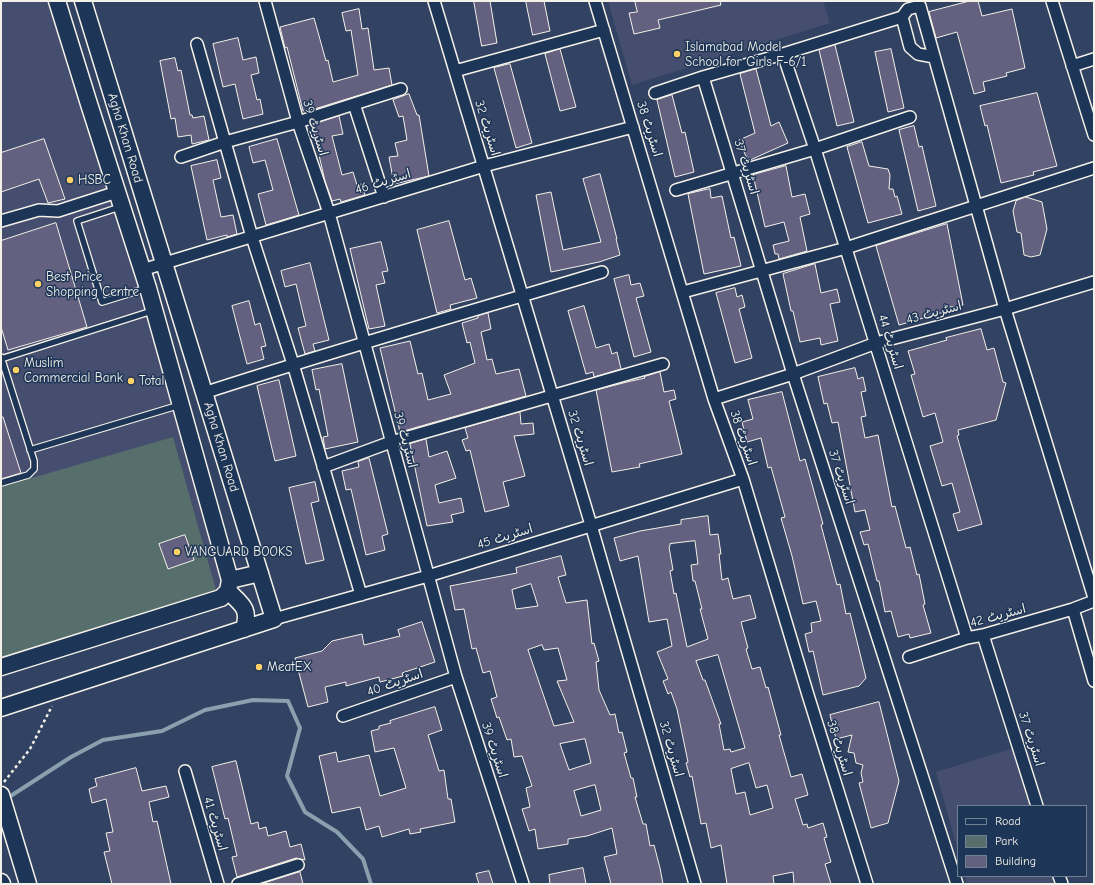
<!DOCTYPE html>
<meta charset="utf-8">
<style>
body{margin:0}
#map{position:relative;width:1095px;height:885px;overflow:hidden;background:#324263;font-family:"Comic Neue",sans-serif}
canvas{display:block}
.frame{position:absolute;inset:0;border:2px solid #f4f1e8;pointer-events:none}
.legend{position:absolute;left:957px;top:805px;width:130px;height:72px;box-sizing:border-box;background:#1d3557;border:1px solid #738091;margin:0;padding:5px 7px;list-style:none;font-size:12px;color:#f4f1e8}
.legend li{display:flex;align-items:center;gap:8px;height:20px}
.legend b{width:20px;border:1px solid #738091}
</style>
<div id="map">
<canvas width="1095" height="885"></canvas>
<div class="frame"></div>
<ul class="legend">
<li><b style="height:5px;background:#1d3557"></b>Road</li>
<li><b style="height:11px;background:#576f6c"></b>Park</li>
<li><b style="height:11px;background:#636080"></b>Building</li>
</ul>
</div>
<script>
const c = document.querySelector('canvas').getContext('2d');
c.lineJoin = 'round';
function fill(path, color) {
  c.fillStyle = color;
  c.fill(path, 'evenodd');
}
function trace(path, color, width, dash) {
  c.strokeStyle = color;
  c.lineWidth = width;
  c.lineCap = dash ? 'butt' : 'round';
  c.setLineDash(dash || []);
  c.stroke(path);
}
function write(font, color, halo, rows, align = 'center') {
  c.font = font + ' "Comic Neue","Playpen Sans Arabic",sans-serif';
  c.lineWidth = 3;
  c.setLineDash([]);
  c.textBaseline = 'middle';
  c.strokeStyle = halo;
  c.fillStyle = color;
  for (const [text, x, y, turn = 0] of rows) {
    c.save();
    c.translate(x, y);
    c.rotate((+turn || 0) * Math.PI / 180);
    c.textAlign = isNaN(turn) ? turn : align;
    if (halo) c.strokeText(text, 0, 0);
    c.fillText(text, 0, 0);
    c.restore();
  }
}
const built = new Path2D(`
 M1 1H47L236 598 1 677Z
 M608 1H823L830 23 632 85Z
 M1020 746 1038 806H958V851L936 772Z
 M965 876H1059L1061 884H967Z`);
const green = new Path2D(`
 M173 437 216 590 1 658V487Z`);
const stream = new Path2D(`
 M6 799 71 757 103 740 162 731 205 710 253 700 288 701 300 728 287 776 305 812 337 832 363 859 371 884`);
const building = new Path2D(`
 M474 1H490L497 43 482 46Z
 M526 1H544L550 31 533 35Z
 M635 1H720L721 5 658 20 660 28 634 34 629 13 637 12Z
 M970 1H978L982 16 1012 9 1025 68 1006 73 1007 76 983 82 985 91 974 94 957 32 936 38 929 12Z
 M359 9 362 29 368 28 374 70 389 68 392 85 308 111V110L303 111 287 47 285 48 280 27 314 18 326 61 328 60 333 82 358 75 351 30 346 31 342 13Z
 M238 38 243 60 256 57 259 73 251 75 257 100 260 99 263 114 243 119 235 84 223 87 213 44Z
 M835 45 854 122 837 126 819 50Z
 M560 49 576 107 560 111 545 54Z
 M891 49 904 108 888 112 875 52Z
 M175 58 178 71 181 70 190 115H192L193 118 204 116 209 140 192 144 191 135 178 137 175 118 171 119 160 61Z
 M510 64 532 143 516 148 494 68Z
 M756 69 771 126 779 122 788 143 748 161 739 140 755 133 740 74Z
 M1037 93 1057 166 1033 172 1034 175 1001 183 987 125 985 126 980 106Z
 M409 94 417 115H419L429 176 394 184 389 157 398 156 395 143 407 140 403 116 399 117 393 100Z
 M672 95 682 133 685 132 694 172 675 177 657 100Z
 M339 116 343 134 332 136 342 175 353 172 357 185 362 184 365 195 341 202 340 199 332 201 325 181 312 125Z
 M914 126 919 147 922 146 936 206 918 211 899 130Z
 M44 139 65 199 48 203 39 179 1 192V153Z
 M277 139 299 215 266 225 258 194 273 190 265 160 253 163 249 147Z
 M862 142 869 166 888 169 890 175 889 189H893L895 197 897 196 902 214 868 223 847 147Z
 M217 160 221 178 213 180 221 217 233 215 237 234 227 237V235L207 240 191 166Z
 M786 166 792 197 805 194 810 214 800 217 807 251 779 259 778 254H775L773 245 789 241 784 222 765 227 753 175Z
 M600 174 617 239H616L620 255 599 262 551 272 536 195 551 192 563 250 601 242 583 179Z
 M710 189 711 198 722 196 731 238 734 237 741 266 704 274 688 194Z
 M1026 197 1042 202 1047 229 1040 255 1031 257 1024 255 1021 233 1017 232 1013 211 1016 201Z
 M449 221 465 280 471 278 477 298 450 305 451 309 437 313 417 230Z
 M56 223 87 327 8 350 1 327V241Z
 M947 224 963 305 950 307 951 310 899 325 876 246Z
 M381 242 388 271 382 272 385 283 376 285 385 326 369 329 350 249Z
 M310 263 329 340 313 344 315 351 305 354 298 328 306 326 296 284 285 287 281 271Z
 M815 264 821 293 837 289 840 302 830 304 838 341 821 345 820 338 800 342 793 311H791L783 274Z
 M629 275 631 285 640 283 644 296 636 298 651 352 634 357 614 279Z
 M735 288 737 297 742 295 745 307 739 309 752 358 735 363 716 293Z
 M249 301 255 325 260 323 266 346 261 347 264 359 247 364 232 306Z
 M584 306 596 348 609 344 612 354 617 352 621 369 594 377 593 372 586 374 568 311Z
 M488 313 491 329 481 332 487 360 492 359 496 374 519 369 526 396 400 432 380 348 410 341 418 374 422 373 428 400 451 394 444 375 475 363 470 342 467 343 462 323 478 318V316Z
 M981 329 987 350 994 348 1003 382 1006 383 996 420 958 430 959 435 957 436 982 524 958 531 953 514 960 512 952 483 942 486 930 446 943 442 935 413 923 417 911 375 915 374 908 351 947 340 946 338Z
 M342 364 358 442 325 449 323 437 328 436 319 389 316 390 312 370Z
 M855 368 858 379 863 377 866 391 861 392 866 416 861 417 865 438 878 435 892 507 895 506 906 548 910 547 917 575 919 574 925 604 923 605 931 633 910 638 909 634 898 637 891 611 885 612 879 581H877L868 544 864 545 860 532 870 530 865 510 855 512 838 422 832 423 827 403 824 404 818 377Z
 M660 372 664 392 674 390 676 399 669 401 682 454 639 464 640 467 612 472 596 390 627 382 645 378 644 377Z
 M279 380 296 456 275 461 257 386Z
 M782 392 800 461 805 459 823 524 821 525 837 585 840 584 846 614 850 613 866 678 859 686 823 695 813 651 809 652 805 634 812 632 811 623 821 621 816 601 803 604 792 556 781 518 785 517 771 467 768 468 761 438 747 442 742 422 753 419 748 400Z
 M520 412 521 424 533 423 534 434 514 436 525 476 503 482 509 506 485 512 470 450 466 451 462 440 468 438 465 428Z
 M1 417H3L21 473 1 479Z
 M426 439 429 457 447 451 456 478 435 485 439 503 461 498 464 512 451 515 453 522 427 526 410 444Z
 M369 458 388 534 382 536 385 550 366 555 351 489 346 490 342 471 359 467 358 462Z
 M315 482 319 501 311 503 324 560 306 564 289 488Z
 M708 516 710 535 718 534 721 554H719L722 580 728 578 733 599 750 595 756 618 741 622 748 648 746 649 752 669 760 667 766 688 768 687 781 735H779L791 777 802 774 808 795 795 799 803 825 807 824 808 828 823 823 827 837 824 838 831 862 825 864 831 884H794L793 872 773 876 774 884H727L721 845 711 848 706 823 701 824 692 776 690 777 686 763 688 762 677 709 671 692 668 694 663 681 668 679 657 652 672 646 667 619 649 622 638 556 620 561 614 538 640 531 681 524V520ZM695 541 698 564 691 565 693 581H695L702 609H700L708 639 687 647 676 593 674 594 670 571 673 570 669 547 670 546V544ZM718 655 745 748 731 752 730 749 724 750 719 724H721L705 680H703L696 661ZM749 763 756 788 767 785 773 808 750 815 745 792 736 794 731 769Z
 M185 535 194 560 168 569 159 544Z
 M561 556 566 575 558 577 566 603 587 600 592 644 594 643 599 661 596 662 599 690 610 715 615 714 619 733 622 732 627 752 624 753 631 778H633L637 797H635L643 824H646L650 846 654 845 660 868 663 884H611L604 857 617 854 612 828 587 836 568 839V844L538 849 535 829 529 831 522 809 530 807 526 788 532 786 522 756 514 757 511 739 507 740 499 717 497 718 491 699 497 697 490 671 483 673 476 648 472 649 464 609 455 610 450 586 517 573 516 568ZM531 584 538 606 516 609 512 590ZM542 645 544 650 558 648 567 680 557 681 574 722 554 726 528 650ZM585 739 591 763 569 770 560 744ZM595 785 601 810 581 816 574 791Z
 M422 622 435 662 402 673 403 676 380 682 379 677 346 686V682L325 687 328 702 308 707 295 658 322 651 332 641 362 634 364 645 400 636 398 630Z
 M879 702 899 781 888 823 871 828 859 783 863 782 861 773 863 765 856 763 854 753 848 752 852 735 836 739 830 715Z
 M435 707 442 730 428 735 439 771 444 770 448 799H451L455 822 420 829 421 832 410 834 409 829 382 837 379 826 366 830 360 807 332 813 319 756 336 752 338 762 369 755 380 796 406 788 394 748 375 752 371 731 379 729V726L391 723 390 721Z
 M236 761 251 824 258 822 259 829 266 827 268 836 286 831 290 847 301 844 305 860 296 858 237 877 232 857 237 856 228 818 225 819 212 767Z
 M136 768 142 791 166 786 169 797 149 802 153 822 157 821 171 884H112L104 852 110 851 106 833 113 832 106 799 92 803 89 789 97 786 95 779Z
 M583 868 586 884H550L549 875Z
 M489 871 493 884H479L476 874Z
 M300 872 303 884H261Z`);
const path = new Path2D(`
 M4 782 30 749 52 706`);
const lane = new Path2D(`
 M120 207 77 221 102 302 147 288
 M1 359 152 311
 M30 450 180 405
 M1 483 28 475 34 469V461L1 357`);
const street = new Path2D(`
 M265 1 298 122 329 213 456 677 523 884
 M434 1 591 525 695 884
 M595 1 714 399 743 479 808 695 867 884
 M1052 1 1094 135
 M197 44 252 237 293 364 361 595
 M783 54 815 149 967 638
 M934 57 918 54 910 47 902 17 908 9 920 6 1005 309 1094 598
 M1072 66 1094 59
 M455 71 604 30
 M703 77 793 374 957 884
 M655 93 703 77 783 54 902 17
 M354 104 384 197
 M181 157 225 142 298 122 401 89
 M676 190 815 149 910 117
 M1 221 39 210 58 211 117 192
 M142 270 484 166 633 127
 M683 292 846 248 1094 168
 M204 393C336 350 469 312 602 272
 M714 399 793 374 876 343 1005 309 1094 282
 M323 467 391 442 663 364
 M1073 609 1094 681
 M274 619 428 576 743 479
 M983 635 1037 806
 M909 657 967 638 983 635 1073 609 1094 601
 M343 716 456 677
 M185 771 218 884
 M1059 876 1062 884
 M238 884 298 865`);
const secondary = new Path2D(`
 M230 580 260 573
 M228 591C242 605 250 608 244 629
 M1 667 221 598 228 591 230 580 148 288 89 104 57 1
 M1 708 274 619 83 1
 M1 795 28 884
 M1 882 2 884`);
const markers = [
 [677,54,4,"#ffd166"],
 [70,180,4,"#ffd166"],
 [38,284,4,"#ffd166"],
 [16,370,4,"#ffd166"],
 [131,381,4,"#ffd166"],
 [177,552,4,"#ffd166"],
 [259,667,4,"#ffd166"]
];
const poiNames = [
 ["Islamabad Model",685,47],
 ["School for Girls F-6/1",685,62],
 ["HSBC",78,180],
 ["Best Price",46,277],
 ["Shopping Centre",46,292],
 ["Muslim",24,363],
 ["Commercial Bank",24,378],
 ["Total",139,381],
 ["VANGUARD BOOKS",185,552],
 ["MeatEX",267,667]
];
const streetNames = [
 ["اسٹریٹ 39",315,128,73],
 ["اسٹریٹ 32",487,128,73],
 ["اسٹریٹ 38",649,129,73],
 ["Agha Khan Road",125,138,73],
 ["اسٹریٹ 37",746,167,73],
 ["اسٹریٹ 46",383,182,-17],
 ["اسٹریٹ 43",934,313,-15],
 ["اسٹریٹ 44",890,342,73],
 ["اسٹریٹ 32",580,438,73],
 ["اسٹریٹ 38",743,438,71],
 ["اسٹریٹ 39",405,440,75],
 ["Agha Khan Road",221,447,73],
 ["اسٹریٹ 37",841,477,72],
 ["اسٹریٹ 45",505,537,-17],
 ["اسٹریٹ 42",998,616,-15],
 ["اسٹریٹ 40",395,683,-19],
 ["اسٹریٹ 37",1031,739,72],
 ["اسٹریٹ 38",839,748,73],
 ["اسٹریٹ 32",671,749,74],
 ["اسٹریٹ 39",494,750,72],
 ["اسٹریٹ 41",215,824,74]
];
fill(built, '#454e6e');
fill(green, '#576f6c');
trace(stream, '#89a1ae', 4);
fill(building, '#636080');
trace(building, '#f4f1e8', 1);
trace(lane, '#f4f1e8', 8);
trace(street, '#f4f1e8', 14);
trace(secondary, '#f4f1e8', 19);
trace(path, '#f4f1e8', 2.5, [3, 3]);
trace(lane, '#1d3557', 5.5);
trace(street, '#1d3557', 11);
trace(secondary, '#1d3557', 16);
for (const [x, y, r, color] of markers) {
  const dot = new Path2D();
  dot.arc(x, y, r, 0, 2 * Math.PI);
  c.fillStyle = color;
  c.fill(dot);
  trace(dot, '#1d3557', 1.5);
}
write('13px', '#f4f1e8', '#1d3557', poiNames, 'left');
write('13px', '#f4f1e8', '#1d3557', streetNames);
</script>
